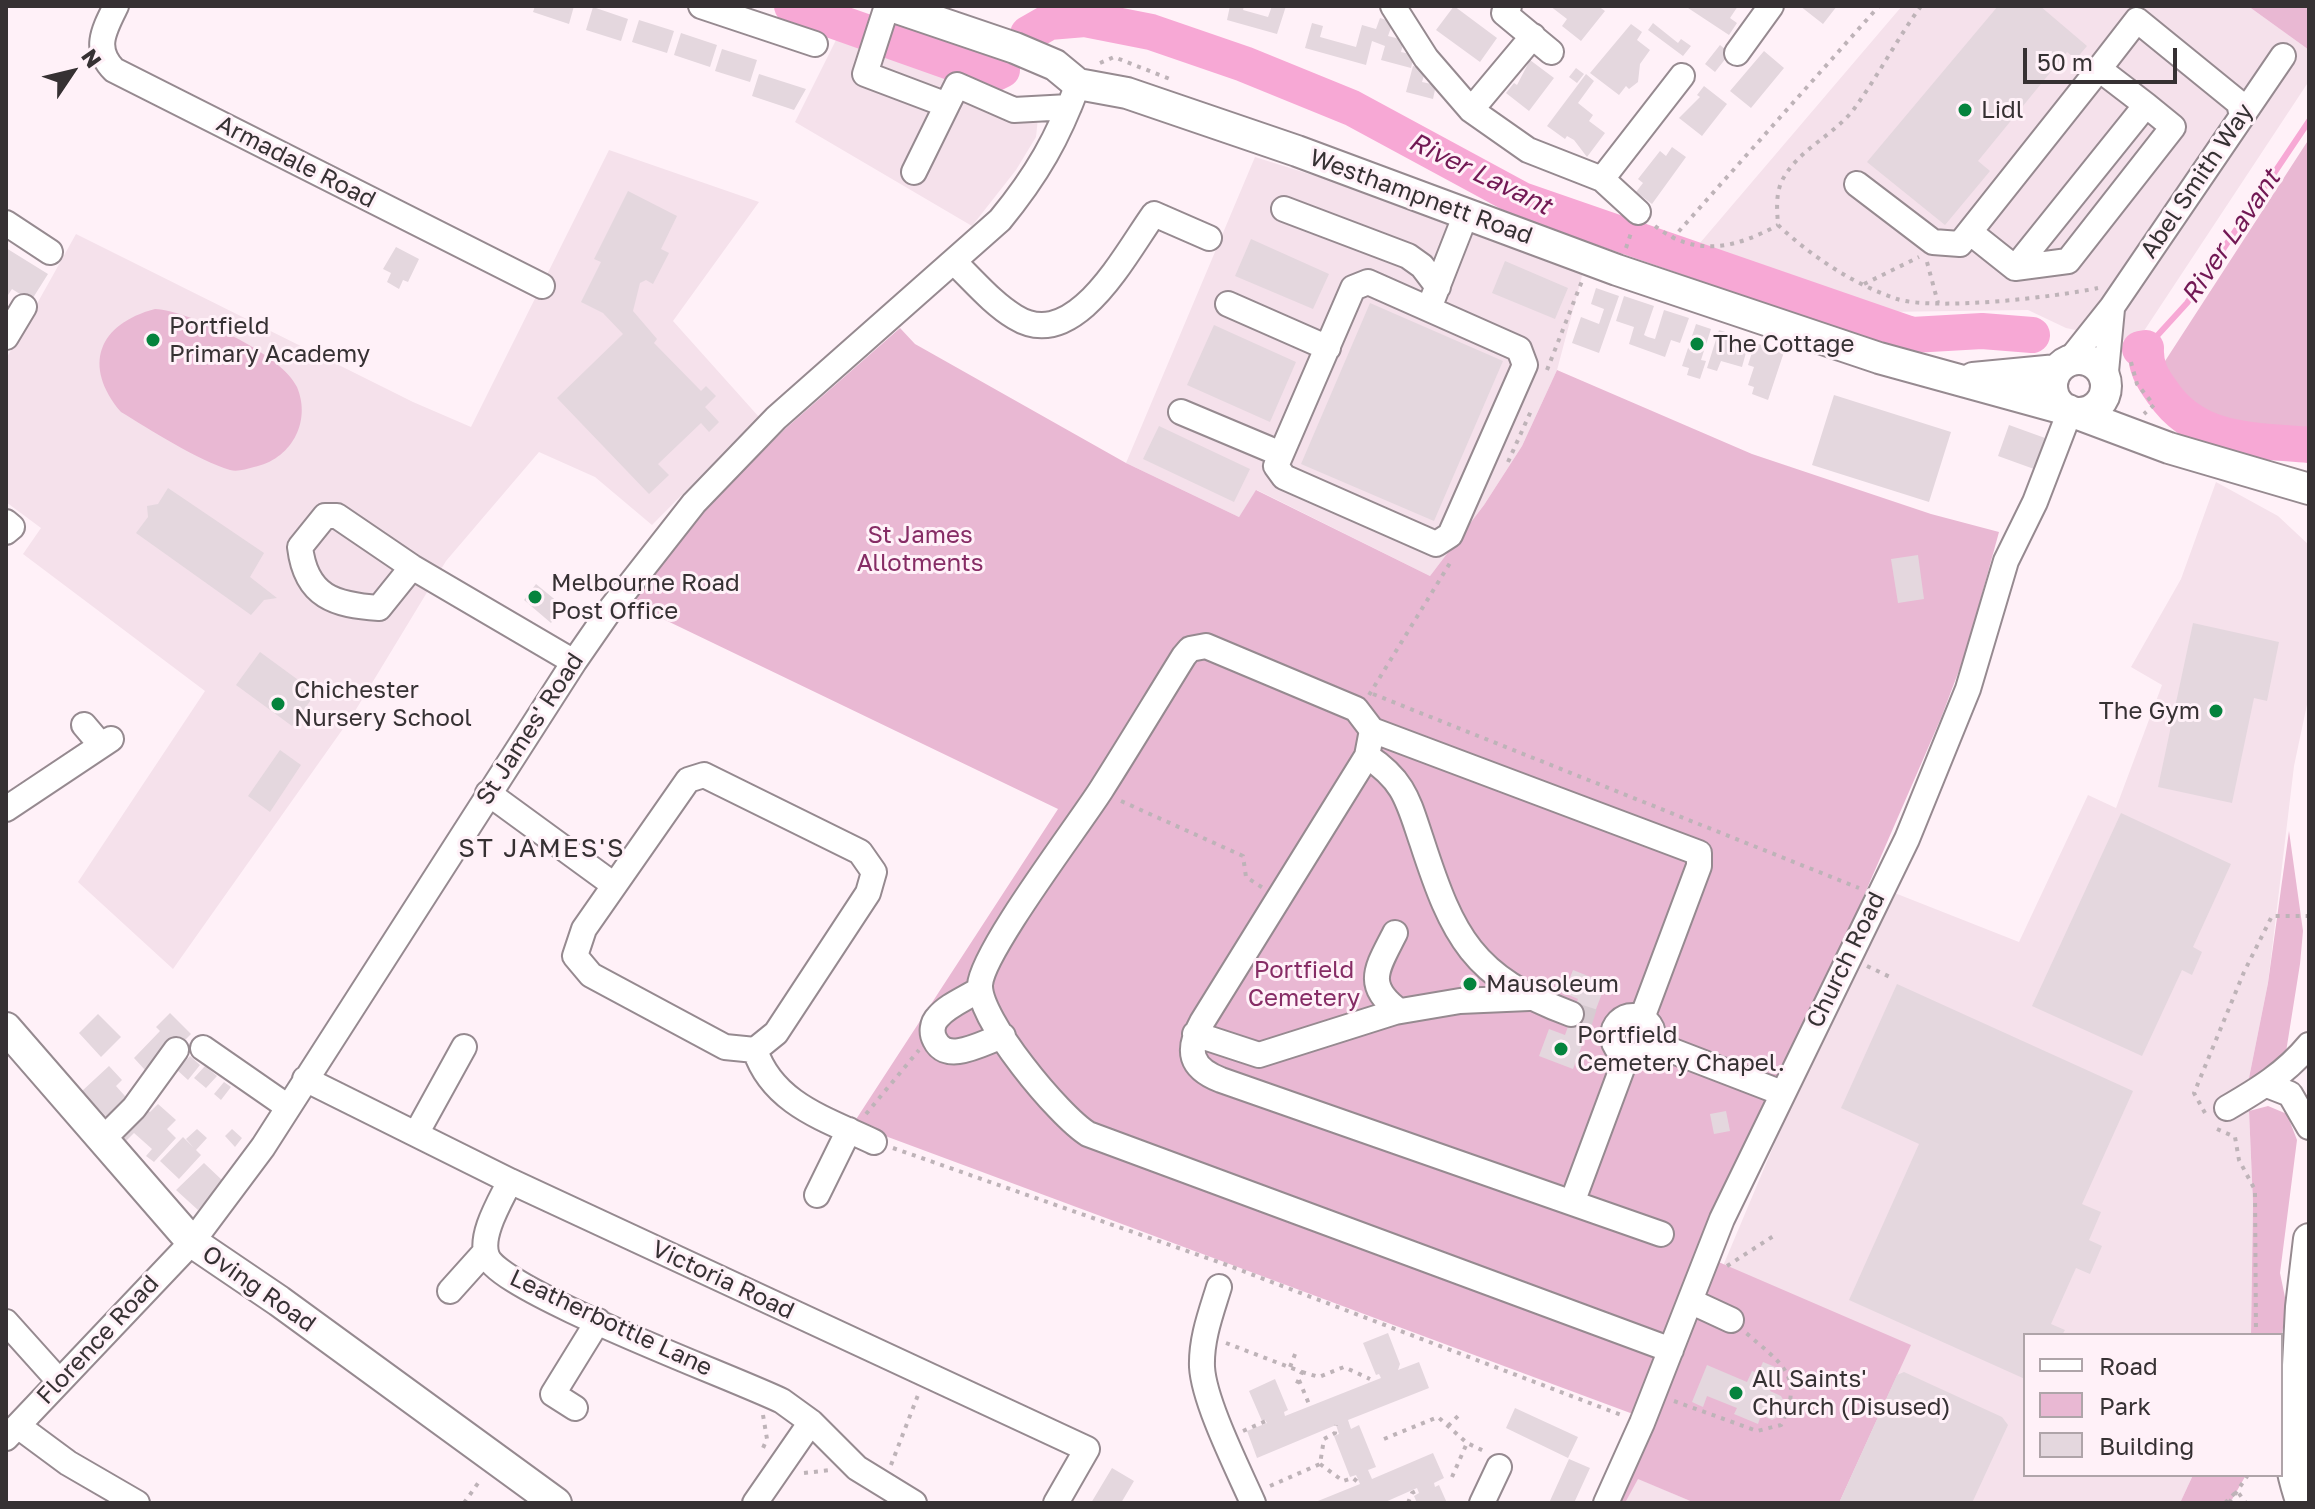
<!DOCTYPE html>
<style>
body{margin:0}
#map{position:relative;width:2315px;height:1509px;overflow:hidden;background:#fff1f8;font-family:"Golos Text",sans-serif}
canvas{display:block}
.frame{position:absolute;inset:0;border:8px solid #363133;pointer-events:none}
.legend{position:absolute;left:2023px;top:1333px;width:260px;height:144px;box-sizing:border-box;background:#fff1f8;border:2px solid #afa4a9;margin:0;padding:10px 14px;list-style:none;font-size:24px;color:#363133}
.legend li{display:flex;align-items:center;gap:16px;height:40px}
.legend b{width:40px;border:2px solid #afa4a9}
.north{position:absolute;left:32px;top:32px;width:80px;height:80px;-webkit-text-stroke:6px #fff1f8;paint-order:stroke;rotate:55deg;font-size:22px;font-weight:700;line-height:32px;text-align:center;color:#363133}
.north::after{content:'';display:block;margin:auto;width:28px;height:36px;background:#363133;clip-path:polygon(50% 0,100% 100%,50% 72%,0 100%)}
.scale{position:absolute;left:2023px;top:48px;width:154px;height:36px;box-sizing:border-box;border:4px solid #363133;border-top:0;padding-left:10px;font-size:24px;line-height:28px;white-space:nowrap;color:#363133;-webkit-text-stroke:6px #fff1f8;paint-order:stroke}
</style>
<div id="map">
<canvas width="2315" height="1509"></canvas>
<div class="frame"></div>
<ul class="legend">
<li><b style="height:10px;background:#fff"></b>Road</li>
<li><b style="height:22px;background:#e9b8d3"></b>Park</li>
<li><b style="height:22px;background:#e4d7de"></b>Building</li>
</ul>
<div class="north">N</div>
<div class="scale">50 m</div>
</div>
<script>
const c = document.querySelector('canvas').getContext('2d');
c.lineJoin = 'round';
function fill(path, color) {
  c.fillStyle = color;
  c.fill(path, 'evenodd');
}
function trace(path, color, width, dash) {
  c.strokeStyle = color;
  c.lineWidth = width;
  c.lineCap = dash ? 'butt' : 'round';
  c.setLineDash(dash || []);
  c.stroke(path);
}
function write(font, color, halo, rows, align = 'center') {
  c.font = font + ' "Golos Text",sans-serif';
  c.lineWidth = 6;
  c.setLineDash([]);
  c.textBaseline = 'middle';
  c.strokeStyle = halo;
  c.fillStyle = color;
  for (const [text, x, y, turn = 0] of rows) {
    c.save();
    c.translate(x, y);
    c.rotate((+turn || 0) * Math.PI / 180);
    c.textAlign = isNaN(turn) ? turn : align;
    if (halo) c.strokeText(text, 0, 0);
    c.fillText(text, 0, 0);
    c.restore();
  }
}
const built = new Path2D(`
 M1902 6H2248L2309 50V81L2136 343 2066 328 2028 310 1881 312 1700 243Z
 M840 32 1032 101 1038 118 1036 137 1016 170 972 226 795 122Z
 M609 150 759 202 673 321 759 417 652 525 595 477 539 452 446 561 352 716 173 969 78 882 205 691 23 554 41 528 6 502V359L76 234 413 402 471 427Z
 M1255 157 1586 261 1557 370 1522 446 1484 505 1430 576 1257 490 1239 517 1126 463Z
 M2216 482 2278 516 2309 545V695L2294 766 2268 983 2249 1078 2267 1085 2249 1111 2253 1203 2251 1335H2025V1475H2193L2180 1503H1839L1723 1266 1882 888 2019 942 2088 795 2116 808 2162 685 2131 667 2181 579Z
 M1637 1478 1695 1503H1625Z`);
const green = new Path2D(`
 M2248 6H2309V50Z
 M2309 139V448L2189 410 2156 375Z
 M155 309C190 311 282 354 297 387 312 423 290 460 254 467 246 469 238 472 230 470 199 461 149 429 121 412 82 366 98 324 155 309Z
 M900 328 915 344 1126 463 1239 517 1256 490 1430 576 1484 505 1522 446 1557 370 1752 454 1931 514 1999 532 1966 652 1941 718 1707 1257 1911 1345 1839 1503H1695L1638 1479 1625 1503H1594L1633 1414 853 1124 1058 809 632 604 706 508 785 429Z
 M2289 831 2303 931 2300 964 2286 1052 2267 1085 2249 1078 2268 983Z
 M2268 1106 2287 1114 2297 1140 2280 1273 2287 1307 2281 1338V1335H2251L2253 1203 2249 1111Z
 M2193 1475H2246L2230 1503H2180Z`);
const stream = new Path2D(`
 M2146 348 2187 303 2309 121`);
const river = new Path2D(`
 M792 6 990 76 1002 70
 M1028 34 1049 22 1085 19 1151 32 1244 64 1352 108 1522 200 1912 335 1982 331 2032 335
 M2140 349 2146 348C2145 367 2152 378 2163 393 2197 443 2255 440 2309 445`);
const building = new Path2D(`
 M535 6H574L569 24 533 12Z
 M1230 6H1244L1243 10 1268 17 1272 6H1286L1277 34 1227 20Z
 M1454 6 1497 38 1480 62 1436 30Z
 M1550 6H1598L1605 11 1581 41 1562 26 1567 19Z
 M1685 6H1738L1730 18 1737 23 1729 35Z
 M1800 6H1837L1823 24Z
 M1998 6H2040L2087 46 2076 59 2067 52 1978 161 1990 171 1945 225 1867 162Z
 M593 7 628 19 621 41 586 30Z
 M1380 18 1393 22 1388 36 1404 40 1401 52 1414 55 1411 68 1381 60 1385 46 1372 41 1366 65 1305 48 1312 23 1323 26 1320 37 1356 47 1362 25 1376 29Z
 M639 20 674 31 667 53 632 42Z
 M1653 23 1678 43 1681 39 1691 46 1683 56 1648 30Z
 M1631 24 1642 32 1637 40 1650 50 1640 64 1638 82 1629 89 1626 86 1619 95 1590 73Z
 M681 33 717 45 710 67 674 55Z
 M1720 45 1730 53 1715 72 1705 64Z
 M722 49 757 60 750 82 715 71Z
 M1764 51 1784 68 1751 108 1730 91Z
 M1530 60 1554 78 1529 111 1506 93 1514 83 1517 85Z
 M1413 66 1426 69 1422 82 1436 85 1433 99 1406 92Z
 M1576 68 1584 74 1577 83 1569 77Z
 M759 74 806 89 794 110 752 96Z
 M1586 74 1594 81 1578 103 1593 115 1589 121 1605 133 1587 157 1574 140 1567 136 1565 139 1547 126Z
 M1704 86 1727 104 1702 136 1679 118 1700 97 1697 95Z
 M1672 147 1686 157 1652 204 1636 192 1643 183 1638 179 1660 151 1666 156Z
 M628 191 677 216 661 249 669 253 653 284 646 280 640 283 633 311 657 339 654 343 701 391 706 386 716 396 705 407 719 422 709 432 701 423 658 464 669 475 649 494 557 398 623 334 603 313 581 302 601 262 594 259Z
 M1251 239 1329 274 1313 309 1235 276Z
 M396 247 419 259 408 282 403 280 399 289 387 282 391 273 383 269Z
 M6 248 48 274 31 301 12 289 6 298Z
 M1505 261 1568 288 1555 319 1492 293Z
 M1596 288 1619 296 1599 353 1572 343 1581 317 1599 324 1604 309 1591 304Z
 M1624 296 1654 306 1644 335 1648 337 1655 339 1664 310 1689 318 1680 343 1671 340 1665 357 1629 344 1634 327 1616 321Z
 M1370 303 1503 361 1434 521 1301 464Z
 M1696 324 1711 329 1701 360 1706 361 1700 379 1687 375 1689 368 1682 366Z
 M1214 325 1296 362 1270 422 1187 385Z
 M1719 330 1735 335 1732 345 1747 349 1742 367 1721 361 1717 371 1707 368Z
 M1755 343 1784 352 1768 400 1752 394 1754 387 1748 385 1754 367 1748 365Z
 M1834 395 1951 432 1929 502 1812 465Z
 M2009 425 2045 438 2034 469 1998 456Z
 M1159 426 1250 469 1234 502 1143 459Z
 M168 488 264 553 250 577 277 598 264 600 251 615 136 533 148 517 147 506 158 504Z
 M1918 555 1924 599 1898 603 1891 559Z
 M536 584 564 607 551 623 524 600Z
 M2193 623 2279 642 2267 701 2254 698 2232 803 2158 787Z
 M260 652 316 693 292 726 236 685Z
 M280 750 301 765 270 812 248 796Z
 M2121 813 2231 864 2193 947 2202 952 2192 975 2182 970 2142 1056 2032 1006Z
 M1573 970 1606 983 1573 1069 1539 1056 1549 1029 1565 1035 1572 1015 1578 999 1564 993Z
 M1465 975 1480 982 1475 993 1459 985Z
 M1897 984 2133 1091 2082 1204 2101 1212 2089 1240 2102 1246 2090 1274 2076 1268 2051 1324 2065 1330 2062 1335H2025V1379L1849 1300 1919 1144 1841 1108Z
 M170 1013 191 1034 177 1048 172 1043 145 1070 134 1058 160 1031 156 1027Z
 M98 1014 121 1037 101 1057 79 1033Z
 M190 1056 200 1065 188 1080 177 1070Z
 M109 1066 122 1080 116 1086 133 1105 113 1124 82 1091Z
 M205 1066 217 1076 206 1088 194 1078Z
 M224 1082 231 1087 221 1100 214 1094Z
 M158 1104 176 1120 167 1129 176 1138 154 1162 146 1156 152 1149 134 1133 126 1141 117 1132 141 1105 150 1112Z
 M1726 1111 1730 1131 1714 1134 1710 1114Z
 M197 1129 207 1138 196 1150 201 1155 179 1179 160 1161 183 1137 193 1147 186 1139Z
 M232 1129 242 1138 235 1147 225 1136Z
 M204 1163 223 1181 198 1210 176 1190Z
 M1388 1333 1400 1364 1398 1370 1419 1362 1429 1388 1348 1420 1351 1429 1359 1425 1376 1467 1368 1470 1372 1479 1433 1453 1444 1478 1434 1483 1435 1487 1439 1485 1447 1503H1417L1414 1496 1419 1493 1417 1488 1383 1503H1313L1360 1484 1356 1475 1350 1477 1334 1436 1339 1434 1336 1425 1257 1458 1247 1431 1267 1423 1265 1420 1262 1421 1249 1391 1275 1379 1288 1410 1284 1412 1285 1416 1381 1378 1379 1374 1376 1375 1363 1343Z
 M1763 1362 1780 1369 1770 1391 1781 1396 1786 1405 1782 1415 1772 1420 1761 1415 1758 1424 1734 1414 1737 1408 1707 1396 1703 1407 1692 1402 1707 1365 1747 1382 1752 1371 1758 1373Z
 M1904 1372 2002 1417 2008 1425 1972 1503H1839L1897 1375Z
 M1515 1408 1578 1437 1568 1458 1506 1428Z
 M1569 1459 1590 1468 1574 1503H1549Z
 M1112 1468 1134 1481 1121 1503H1091Z`);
const minorTunnel = new Path2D(`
 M1571 1014 1593 1021`);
const path = new Path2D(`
 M1921 6C1897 39 1878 76 1854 109 1834 135 1800 149 1784 177 1775 192 1777 209 1778 225 1812 257 1853 284 1897 299 1936 311 2056 297 2098 288
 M1100 63 1114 57 1170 79
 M1655 226C1696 258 1736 248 1778 225
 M1672 239 1879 6
 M1626 248 1632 230
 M1927 262 1938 303
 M1864 284 1919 257
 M2131 362 2137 384 2154 405 2144 414
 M1547 370 1582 281
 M1508 462 1531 411
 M1373 694 1859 888
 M1369 695 1450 563
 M1121 801 1243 856 1246 877 1263 888
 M1867 966 1890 977
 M2205 1113 2194 1093 2244 972 2272 916H2309
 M866 1114 919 1050
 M2217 1129 2235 1137 2239 1160 2255 1190 2256 1335
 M893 1148 1227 1265 1624 1416
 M1727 1266 1775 1235
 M1226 1343 1302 1372 1295 1388
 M1290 1367 1297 1349
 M1302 1372 1319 1377 1344 1367 1370 1379
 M1299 1380 1309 1404
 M1674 1401 1757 1431 1781 1425C1806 1375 1780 1363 1745 1332
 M763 1415 767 1439 763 1448 768 1451
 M1448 1426 1462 1412
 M1243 1431 1266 1421
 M1384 1439 1438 1417 1467 1443 1486 1452
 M1320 1464 1343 1481 1353 1478 1360 1484
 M891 1465 918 1395
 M804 1473 831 1470
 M1452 1477 1467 1443
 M1270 1486 1320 1464 1324 1439 1335 1433 1336 1425
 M464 1503 481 1479
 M1408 1503 1412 1493 1418 1490
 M2229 1503 2248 1475`);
const minor = new Path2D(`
 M116 6C104 30 93 49 114 70L542 286
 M701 6 815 44
 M887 6 865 74 947 105 957 85 1014 110 1069 107
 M1393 6 1426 58 1471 110 1528 150 1602 179 1638 212
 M1509 6 1504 13 1551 52
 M1737 53 1771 6
 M2146 105 2099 69 2137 20 2239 103 2241 112
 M1471 110 1533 36
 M914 172 947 105
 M1602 179 1682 76
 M1857 184 1933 242 1960 244 2099 69
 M1284 209 1408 256 1422 266 1438 287
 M6 223 50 252
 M1971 233 2015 268 2068 261 2173 127 2146 105 2015 268
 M955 263C974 281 992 303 1015 317 1075 354 1125 254 1154 214L1209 238
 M1368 282 1519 349 1525 365 1450 535 1436 544 1284 477 1276 466 1353 288Z
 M1433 298 1466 214
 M1228 304 1328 348
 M6 337 24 307
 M2069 361 2112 307 2283 56
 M2105 382 2112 309
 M1181 412 1281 454
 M6 522 12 527 6 532
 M412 567 379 608C335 605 306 597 300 547L325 516H337L412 567 574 662
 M84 725 101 745
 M1372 730 1699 853V866L1642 1018
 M1367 756 1202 1022C1186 1051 1190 1068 1221 1080L1661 1234
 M704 775 860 852 874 872 868 893 776 1033 755 1050 725 1047 591 975 575 956 584 929 688 780Z
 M488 793 614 885
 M6 809 111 739
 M1395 933C1378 967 1363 985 1399 1011
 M980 989C967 998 948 1005 938 1017 932 1023 931 1033 935 1040 947 1065 984 1042 1003 1036
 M1571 1014C1472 977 1453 937 1422 842 1408 801 1405 781 1367 756L1372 730 1356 709 1206 646 1190 649 1184 656C1156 701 1129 746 1101 790 1078 826 982 952 980 985 979 1020 1059 1116 1088 1134L1671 1350
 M1613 1036a20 20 0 1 1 40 0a20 20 0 1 1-40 0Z
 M1195 1034 1259 1055 1395 1012 1460 1001 1529 998
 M1652 1043 1782 1093
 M203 1048 288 1107
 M755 1050C773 1104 826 1119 874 1142
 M305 1079 510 1181 1087 1449 1056 1503
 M2267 1085 2290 1094 2309 1127
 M2227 1108C2258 1090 2286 1073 2309 1045
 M416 1134 464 1047
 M103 1139 134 1108 176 1050
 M510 1181C501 1200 479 1235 487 1256 499 1291 735 1378 782 1401L811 1422 857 1468 914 1503
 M817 1195 849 1130
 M1573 1200 1627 1055
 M1219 1287C1211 1313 1201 1339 1202 1367 1204 1402 1238 1469 1253 1503
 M450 1291 485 1252
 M1690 1301 1731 1320
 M6 1322 59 1381
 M575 1408 553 1394 598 1321
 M18 1426 68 1463 137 1503
 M6 1438 192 1242 263 1147 574 662 610 610 694 503 776 418 1000 220C1037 175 1058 138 1078 84
 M755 1503 811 1422
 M1482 1503 1499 1467
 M1606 1503 1642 1423 1722 1219 1907 839 1968 689 2006 561 2035 502 2070 411`);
const major = new Path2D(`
 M891 6 1015 48 1055 65 1078 84 1127 93 1297 151 1617 270 1879 358 2068 410
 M2052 386a27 27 0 1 1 54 0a27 27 0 1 1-54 0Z
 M1973 378 2057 370
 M2070 411 2169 448 2309 489
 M6 1028 192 1242 279 1301 556 1503
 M2296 1404 2301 1307 2309 1239`);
const highway = new Path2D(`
 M2305 1503C2289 1457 2285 1422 2309 1377`);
const pathBridge = new Path2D(`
 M2225 1503 2237 1491 2246 1503`);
const markers = [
 [1965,110,8,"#05833d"],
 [153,340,8,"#05833d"],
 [1697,344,8,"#05833d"],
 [535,597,8,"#05833d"],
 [278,704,8,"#05833d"],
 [2216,711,8,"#05833d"],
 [1470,984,8,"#05833d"],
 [1561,1049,8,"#05833d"],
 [1736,1393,8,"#05833d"]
];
const poiNames = [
 ["Lidl",1981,110],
 ["Portfield",169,326],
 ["Primary Academy",169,354],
 ["The Cottage",1713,344],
 ["Melbourne Road",551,583],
 ["Post Office",551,611],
 ["Chichester",294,690],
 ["Nursery School",294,718],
 ["The Gym",2200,711,"right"],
 ["Mausoleum",1486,984],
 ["Portfield",1577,1035],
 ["Cemetery Chapel.",1577,1063],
 ["All Saints'",1752,1379],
 ["Church (Disused)",1752,1407]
];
const streetNames = [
 ["Armadale Road",296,162,27],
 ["Abel Smith Way",2197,181,-56],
 ["Westhampnett Road",1421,197,20],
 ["St James' Road",530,729,-57],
 ["Church Road",1846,960,-64],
 ["Victoria Road",723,1280,25],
 ["Oving Road",259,1289,35],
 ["Leatherbottle Lane",611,1323,25],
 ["Florence Road",98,1340,-47]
];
const parkNames = [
 ["St James",920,535],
 ["Allotments",920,563],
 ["Portfield",1304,970],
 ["Cemetery",1304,998]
];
const waterNames = [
 ["River Lavant",1480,174,26],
 ["River Lavant",2231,237,-56]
];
const neighbourhoodNames = [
 ["ST JAMES'S",542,849]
];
fill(built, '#f5e1eb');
fill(green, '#e9b8d3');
trace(stream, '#f7a8d5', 6);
trace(river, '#f7a8d5', 36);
fill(building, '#e4d7de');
trace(minorTunnel, '#d7cbd1', 24, [24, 12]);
trace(minor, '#968a90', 28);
trace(major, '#968a90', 34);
trace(highway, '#968a90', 40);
trace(path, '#beb3b8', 4, [4, 6]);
trace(minor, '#fff', 24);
trace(major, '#fff', 30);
trace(highway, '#fff', 36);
trace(pathBridge, '#beb3b8', 4, [4, 6]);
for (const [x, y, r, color] of markers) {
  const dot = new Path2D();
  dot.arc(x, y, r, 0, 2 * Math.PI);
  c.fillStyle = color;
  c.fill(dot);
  trace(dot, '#fff1f8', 3);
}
write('24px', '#363133', '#fff1f8', poiNames, 'left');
write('24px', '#363133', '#fff1f8', streetNames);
write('24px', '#862c65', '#fff1f8', parkNames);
write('italic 26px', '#721854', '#fff1f8', waterNames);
c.letterSpacing = '2px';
write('26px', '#363133', '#fff1f8', neighbourhoodNames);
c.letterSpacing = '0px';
</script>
